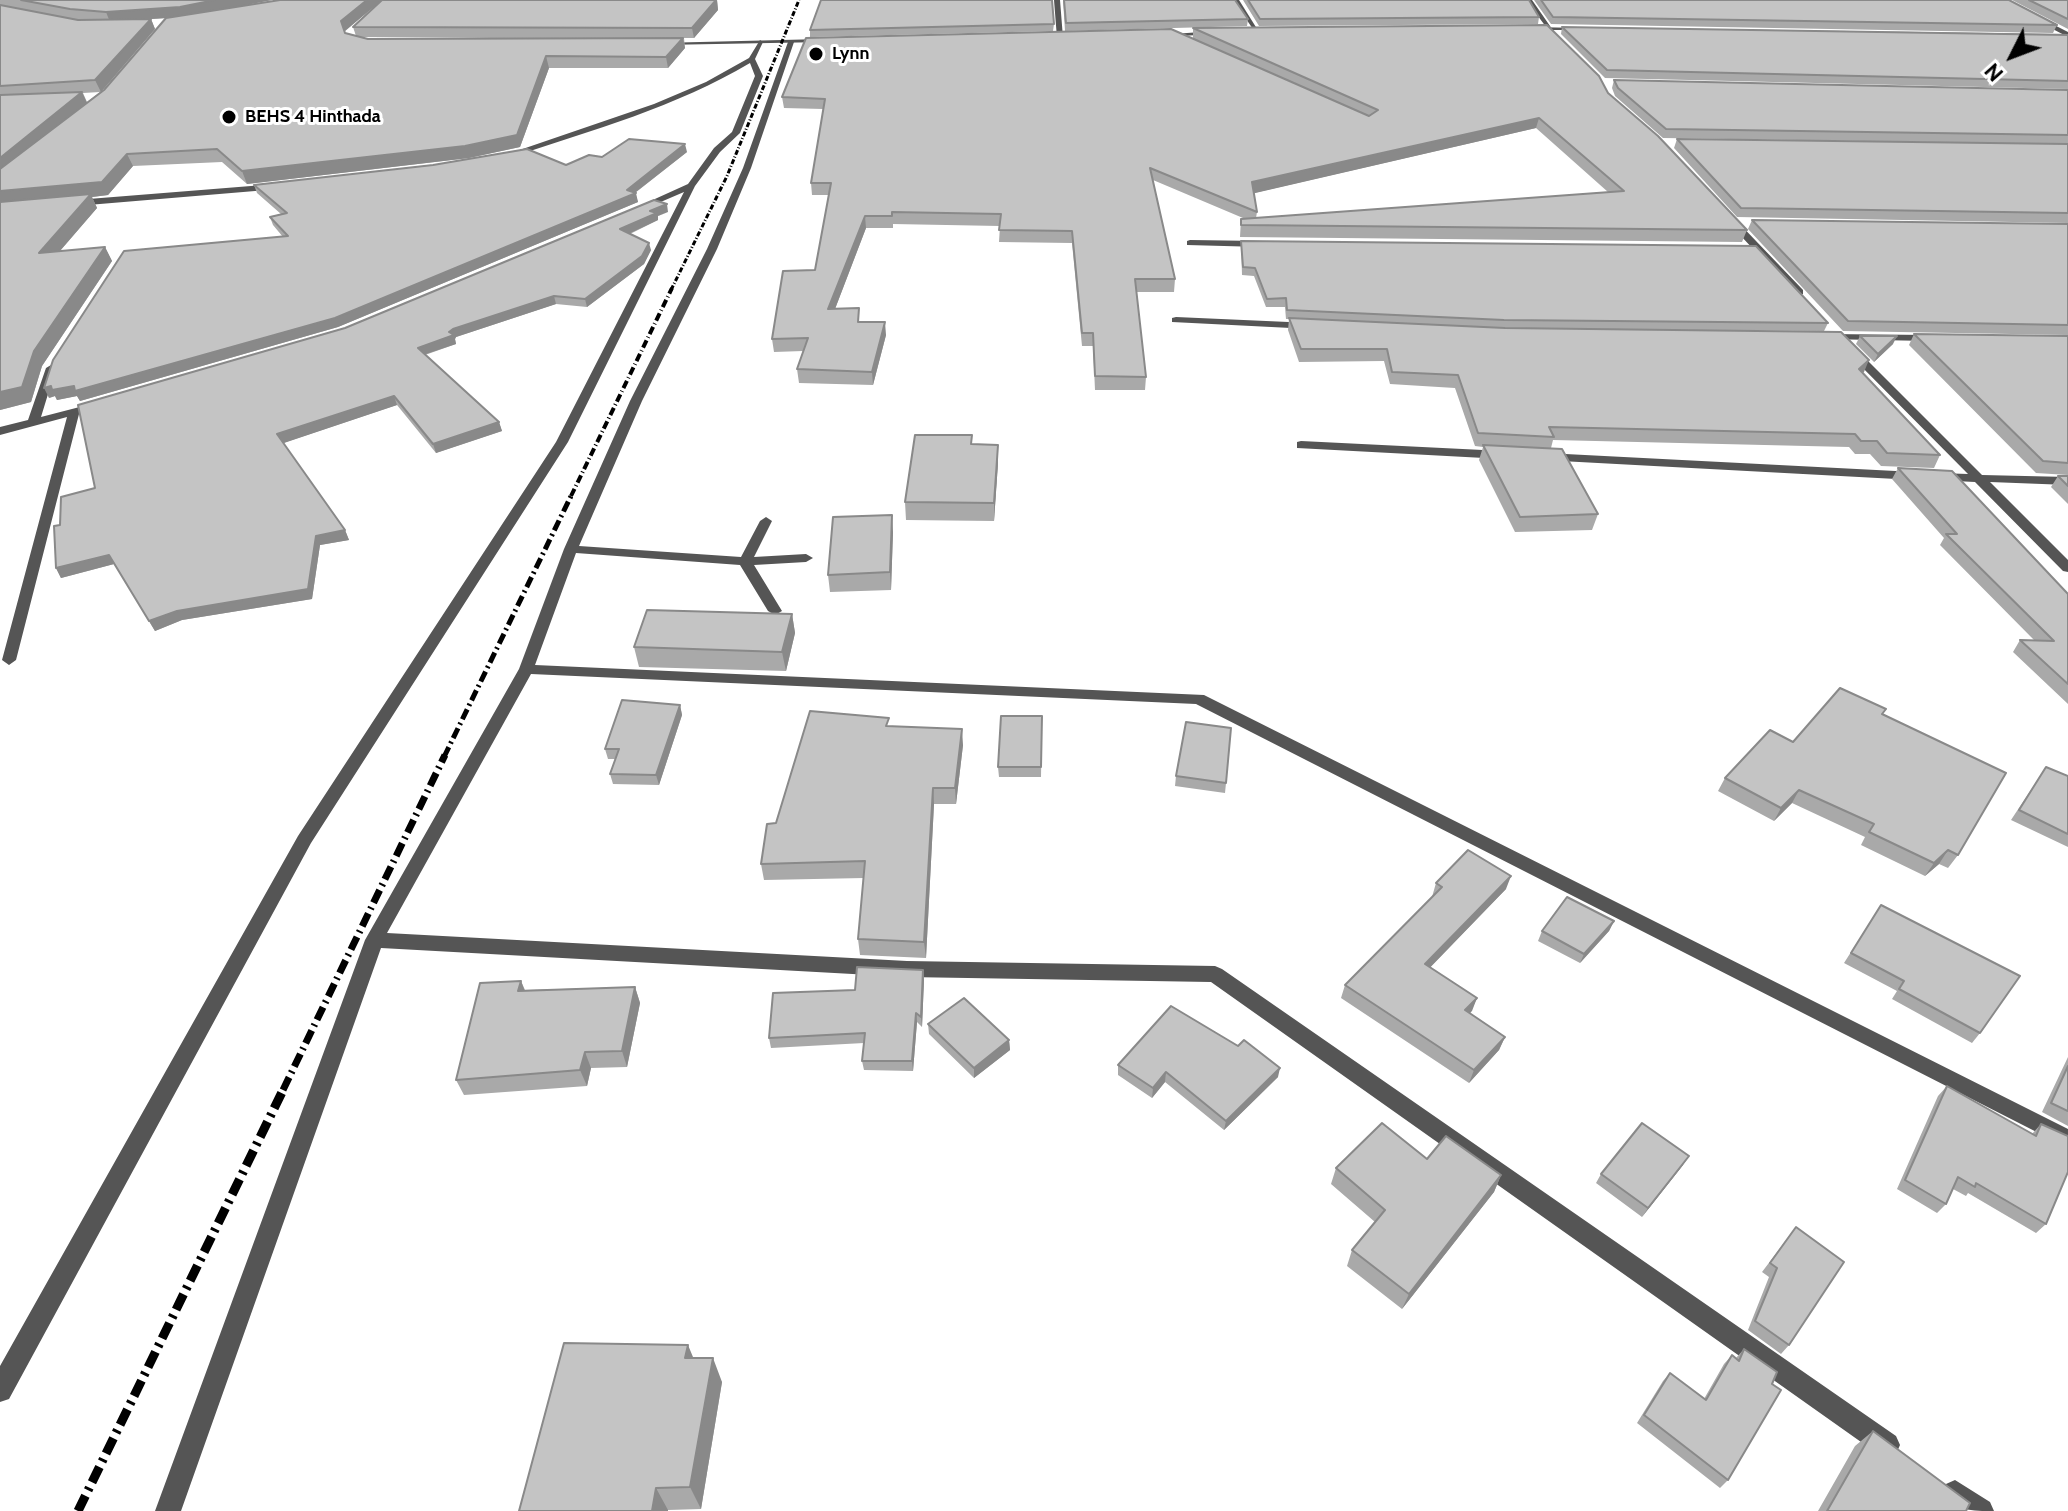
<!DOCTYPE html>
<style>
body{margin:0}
#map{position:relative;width:2068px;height:1511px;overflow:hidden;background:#fff;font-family:Cabin,sans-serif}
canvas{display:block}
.north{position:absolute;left:1972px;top:16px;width:80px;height:80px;-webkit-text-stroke:6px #fff;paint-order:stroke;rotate:228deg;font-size:22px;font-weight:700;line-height:32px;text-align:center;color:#000}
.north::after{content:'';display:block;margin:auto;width:28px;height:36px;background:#000;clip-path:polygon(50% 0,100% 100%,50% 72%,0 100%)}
</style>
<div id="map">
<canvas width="2068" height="1511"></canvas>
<div class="north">N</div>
</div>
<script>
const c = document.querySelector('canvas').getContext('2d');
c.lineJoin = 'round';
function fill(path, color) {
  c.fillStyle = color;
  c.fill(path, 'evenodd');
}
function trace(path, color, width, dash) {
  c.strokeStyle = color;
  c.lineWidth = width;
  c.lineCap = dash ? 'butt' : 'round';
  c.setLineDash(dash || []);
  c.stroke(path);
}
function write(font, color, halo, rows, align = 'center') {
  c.font = font + ' Cabin,sans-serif';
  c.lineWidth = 6;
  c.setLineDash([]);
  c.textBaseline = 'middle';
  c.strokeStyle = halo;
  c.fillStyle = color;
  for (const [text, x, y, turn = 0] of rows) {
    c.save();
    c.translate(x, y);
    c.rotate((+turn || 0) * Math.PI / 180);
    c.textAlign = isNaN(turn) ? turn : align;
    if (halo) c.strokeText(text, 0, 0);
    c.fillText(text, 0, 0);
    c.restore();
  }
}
const minor = new Path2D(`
 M1054 0H1060L1063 38 1060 40 1057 38Z
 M1233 0H1239L1259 32H1255Z
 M1526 0H1532L1559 39H1555Z
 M1997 0H2005L2068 32V37Z
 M760 40 763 42 755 59 763 76 740 133 720 152 695 186 568 442 311 843 9 1399 0 1402V1366L298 836 556 442 684 192 642 210 635 208 688 184 714 148 732 132 755 76 750 63C676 107 593 130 512 157L505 155 654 104 706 82 749 58Z
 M791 40 794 42 751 168 717 249 642 401 579 546 741 557 760 521 766 517 772 521 754 557 806 554 813 558 806 562 754 565 782 611 775 615 768 611 740 565 576 553 535 665 1204 695 2068 1129V1148L1196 704 531 674 387 933 907 961 1215 966 1222 969 1896 1436 1900 1445 1896 1454 1887 1458 1878 1454 1211 982 907 977 381 948 181 1511H155L365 940 519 669 564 549 630 401 707 249 743 168 788 42Z
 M276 184 279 185V189L76 206 72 203 76 200Z
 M1727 217H1733L1803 290V294H1795L1727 221Z
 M1190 240 1261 241 1266 244 1261 247 1187 245V241Z
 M1176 317 1311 323 1316 326 1311 329 1172 322V318Z
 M1826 334 1930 335 1935 338 1930 341 1822 339 1821 337Z
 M1848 349H1856L1982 475 2068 477V485L1990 482 2068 560V572L2063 571 1975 482 1934 480 1932 477 1938 473 1968 474 1848 353Z
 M51 365 56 368 41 417 99 402 105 405 79 414 16 660 9 665 2 660 67 417 0 435V427L28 420 46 368Z
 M1301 441 1503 451 1509 455 1503 459 1297 448V442Z
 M1546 453 1915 472 1921 476 1915 480 1542 460 1540 457Z
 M1955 1480 1990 1502 1994 1511C1973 1511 1952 1511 1942 1493L1946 1484Z`);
const tertiary = new Path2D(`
 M1530 27 1582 28 1585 30H1528Z
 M1215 31 1217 34 1162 37 1159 35Z
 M823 39 825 42 662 45 659 43Z`);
const railFar4 = new Path2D(`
 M671 290 727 176 799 0`);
const railFar3 = new Path2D(`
 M571 496 672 288`);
const railFar2 = new Path2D(`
 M444 757 572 494`);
const railFar1 = new Path2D(`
 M283 1090 445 755`);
const rail = new Path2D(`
 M78 1511 284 1088`);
const wall = new Path2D(`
 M0 0H272L234 7 280 0H717L718 10 694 38H684L685 48 668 68H549L520 147 469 158 247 184 222 162 133 166 108 195 92 197 97 208 60 251 105 247 112 261 42 366 31 402 0 410ZM381 1 353 27 356 36 345 33 344 31ZM166 18 104 90 101 92 155 29 151 19ZM361 37 494 38H581L368 39ZM100 92 87 102 83 93Z
 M1063 0H1235L1248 19 1247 26 1065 31Z
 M1243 0H1529L1539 17 1538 24 1259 26Z
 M1534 0H2009L2057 25 2053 33 1551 24Z
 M2012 0H2068V29Z
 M1054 24 1053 31 810 37V30Z
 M1562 27 2068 34V89L1605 78 1561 34Z
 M1193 28 1608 93 1747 230 1742 242 1240 237 1241 219 1243 218 1153 180 1175 279 1174 292H1136L1146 377 1145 390H1095L1093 346H1082L1072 243 999 242 1000 226 893 224V228H866L835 309 886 335 873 385 799 383 797 369 803 351 774 352 772 339 815 270 829 195H812L811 183 823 109 784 108 782 97 1193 38ZM1536 128 1608 192 1256 218 1257 212 1254 193Z
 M1614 80 2068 90V144L1663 138 1615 96 1612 88Z
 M1677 139 2068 144V223L1737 217 1674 148Z
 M687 152 635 193 638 202 338 327 80 401 77 396 57 400 55 396 49 398 283 237 273 225 270 217 281 214 257 193 254 185 566 165 602 157Z
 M668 212 658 216V220L630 234 651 250 644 264 587 307 556 304 456 337 455 339 456 344 425 355 499 422 502 431 436 453 397 405 283 443 345 530 349 540 320 545 312 599 182 620 155 631 114 564 61 578 56 568 60 525 95 488 345 328Z
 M1752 220 2068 224V335L1843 331 1748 229Z
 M1241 241 1828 323 1824 331 1569 329 1863 373 1940 455 1934 468 1881 466 1870 454H1855L1849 447 1553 440 1551 448 1598 514 1592 530 1515 532 1479 460 1483 447 1475 446 1455 388 1390 384 1384 361 1299 362 1288 330 1289 319H1286L1285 307H1266L1254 276 1242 275Z
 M1914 334 2068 336V475L2036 473 1909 345Z
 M1860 336 1893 344 1874 362 1856 344Z
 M972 435V444L998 445V463L994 521 906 520 905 502Z
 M1898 468 2068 594V704L2013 652 2020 640H2034L1940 545 1944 538 1892 479Z
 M2058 476H2068V504L2051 487Z
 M893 532 891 590 830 592 828 575Z
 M792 614 795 633 786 671 639 667 634 647Z
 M680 705 682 715 659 785 613 784 610 774 615 759H608L605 749Z
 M1886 709 1883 714 1958 855 1948 868 1939 864 1925 876 1861 845 1865 837 1792 803 1774 821 1718 791 1725 778 1793 742Z
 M1042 716 1041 777H999L998 767Z
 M890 726 963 745 956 804H934L926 958 860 955 858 939 864 878 764 880 761 864 776 823Z
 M2046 767 2068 776V847L2011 820Z
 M1176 776 1226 783 1225 793 1175 786Z
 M1436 883 1506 889 1430 967 1477 998 1470 1013 1505 1037 1499 1050 1469 1083 1341 998 1345 985 1432 897Z
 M1881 905 1980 1033 1972 1043 1892 999 1897 991 1844 963Z
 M1614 921 1609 931 1580 963 1538 941 1542 931Z
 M923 970 924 980 922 1027 917 1022 913 1071 864 1070 862 1061 864 1043 771 1048 769 1038 855 990Z
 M521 981 525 990 635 987 640 1003 627 1067 591 1068 587 1086 464 1095 456 1080Z
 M928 1024 1009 1040 1010 1050 974 1078 929 1034Z
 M2068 1057V1126L2042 1112Z
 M1118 1065 1278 1077 1224 1130 1165 1082 1152 1098 1118 1075Z
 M1947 1086 2032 1134 2041 1124 2046 1224 2036 1233 1968 1193 1966 1196 1953 1189 1946 1204 1937 1213 1897 1189 1938 1096Z
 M1683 1165 1642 1217 1596 1183 1601 1174Z
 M1336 1168 1501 1175 1494 1192 1402 1309 1347 1266 1352 1250 1375 1222 1331 1184Z
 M1796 1227 1789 1345 1781 1354 1748 1330 1769 1277 1762 1272Z
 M1744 1349 1728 1480 1720 1488 1637 1423 1663 1381 1670 1373 1704 1399 1724 1364 1732 1355 1736 1358Z
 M693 1358 722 1382 701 1509 668 1510V1511H519Z
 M1873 1431 1966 1511H1818L1855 1446Z`);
const shadedWall = new Path2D(`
 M215 0H272L184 17 151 19 155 29 101 92 95 80 110 22 106 12Z
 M367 0H382L344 32 341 21Z
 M717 0 718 10 694 38 692 28Z
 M683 38 685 48 668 68 666 57Z
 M546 56 549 68 520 147 469 158 247 184 242 171Z
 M82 92 87 103 0 176V158Z
 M1539 118 1536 128 1251 194 1252 182Z
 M685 144 687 152 632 195 636 193 638 202 338 327 80 401 77 396 57 400 55 396 49 398 44 388 627 190Z
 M127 154 133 166 108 195 92 197 97 208 46 267 0 205V191Z
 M667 204 668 212 658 216V220L622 237 620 229 650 211Z
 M865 216 866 228 830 322 828 309Z
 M649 243 651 250 644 264 587 307 585 299Z
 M105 247 112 261 42 366 31 402 0 410V392L34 351Z
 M554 296 556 304 456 337 455 339 456 344 420 356 418 348 449 332 453 329Z
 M885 322 886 335 873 385 872 372Z
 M1897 336 1893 344 1874 362 1878 354Z
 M1869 360 1864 372 1854 382 1859 369Z
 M394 396 397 405 281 444 277 434Z
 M499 422 502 431 436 453 433 444Z
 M998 445V463L994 521V503Z
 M892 515 893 532 891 590 890 572Z
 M345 530 349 540 320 545 312 599 182 620 155 631 149 621 316 536Z
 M109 555 114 564 61 578 56 568Z
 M792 614 795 633 786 671 782 652Z
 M680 705 682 715 659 785 656 775Z
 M962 729 963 745 956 804 955 788Z
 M933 788 934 804 926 958 924 942Z
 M1799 790 1792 803 1774 821 1781 808Z
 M1948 850 1939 864 1925 876 1934 863Z
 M1511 876 1506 889 1421 977 1425 964Z
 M1614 921 1609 931 1580 963 1584 954Z
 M923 970 924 980 922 1027 921 1017Z
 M521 981 527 997 518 991Z
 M635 987 640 1003 627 1067 622 1051Z
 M1477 998 1472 1011 1460 1023 1465 1010Z
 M916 1013 917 1022 913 1071 912 1061Z
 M1505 1037 1499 1050 1469 1083 1474 1070Z
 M1009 1040 1010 1050 974 1078V1068Z
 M585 1052 591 1068 587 1086 580 1070Z
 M1280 1068 1278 1077 1224 1130 1226 1121Z
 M1166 1072 1165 1082 1152 1098 1153 1088Z
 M1689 1156 1683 1165 1642 1217 1648 1208Z
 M1501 1175 1494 1192 1402 1309 1409 1294Z
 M688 1345 698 1369 685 1358Z
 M713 1358 722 1382 701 1509 690 1487Z
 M656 1488 668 1510V1511H652Z`);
const building = new Path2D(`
 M21 0H215L180 7 106 12 70 9Z
 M280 0H367L341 21 345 33 368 39 683 38 666 57 546 56 517 135 465 146 242 171 217 149 127 154 102 182 0 191V169L104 90 166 18Z
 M382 0H716L692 28 353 27Z
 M821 0H1052L1054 24 810 30Z
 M1064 0H1235L1248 19 1066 23Z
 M1248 0H1529L1539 17 1260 19Z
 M1541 0H2009L2057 25 1553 17Z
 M2029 0H2068V19Z
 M0 5 78 20 151 19 95 80 0 86Z
 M1547 25 1599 76 1608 93 1658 136 1747 230 1241 225V219L1624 191 1539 118 1252 182 1257 212 1150 168 1175 279H1135L1146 377 1095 376 1093 333H1082L1072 231 999 230 1001 214 892 212V216H865L828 309 859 308 858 322H885L872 372 797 369 808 338 772 339 783 271 815 270 831 183H811L825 99 782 97 806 38 1171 29 1369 116 1378 110 1193 28Z
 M1562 27 2068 35V81L1607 70Z
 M1614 80 2068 90V135L1666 129 1618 88Z
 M82 92 0 158V95Z
 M629 139 685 144 627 190 636 193 335 318 75 391 74 386 52 390 51 386 44 388 53 360 124 251 288 236 270 217 287 213 254 185 433 165 527 149 566 165 589 155 602 157Z
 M1677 139 2068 144V213L1741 208Z
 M91 194 39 253 105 247 34 351 22 387 0 392V202Z
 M654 200 667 204 650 211 657 213 620 229 649 243 642 256 585 299 554 296 453 329 449 332 454 335 418 348 499 422 433 444 394 396 277 434 345 530 316 536 308 589 177 611 149 621 109 555 56 568 54 526 60 525 61 497 95 488 78 405 345 328Z
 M1752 220 2068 224V325L1848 321Z
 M1241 241 1756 246 1828 323 1504 320 1287 310 1286 298 1267 299 1255 268 1243 267Z
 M1289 318 1505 328 1841 332 1869 360 1859 369 1940 455 1887 453 1877 441H1861L1855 434 1549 427 1554 437 1478 433 1458 375 1392 372 1387 349H1301Z
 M1914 334 2068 336V463L2043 461Z
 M1860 336H1897L1878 354Z
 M915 435H972L971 444 998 445 994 503 905 502Z
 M1483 445 1562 449 1598 514 1520 517Z
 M1898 468 1952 471 2068 594V684L2020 640 2054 641 1946 534H1957Z
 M2058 476H2068V486Z
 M892 515 890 572 828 575 833 517Z
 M647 610 792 614 782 652 634 647Z
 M1840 688 1886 709 1882 714 2006 773 1958 855 1948 850 1934 863 1869 832 1874 824 1799 790 1781 808 1725 778 1770 730 1793 742Z
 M622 700 680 705 656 775 610 774 619 749H605Z
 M810 711 889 718 886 726 962 729 955 788H933L924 942 858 939 865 861 761 864 767 824 776 823Z
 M1001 716H1042L1041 767H998Z
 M1186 722 1231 728 1226 783 1176 776Z
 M2046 767 2068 776V834L2019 810Z
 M1468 850 1511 876 1425 964 1477 998 1465 1010 1505 1037 1474 1070 1345 985 1442 887 1436 883Z
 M1567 897 1614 921 1584 954 1542 931Z
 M1881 905 2020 976 1980 1033 1899 989 1904 981 1851 953Z
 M857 967 923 970 921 1017 916 1013 912 1061H862L865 1033 769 1038 773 993 855 990Z
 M521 981 518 991 635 987 622 1051 585 1052 580 1070 456 1080 480 983Z
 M964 998 1009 1040 974 1068 928 1024Z
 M1171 1006 1238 1046 1244 1040 1280 1068 1226 1121 1166 1072 1153 1088 1118 1065Z
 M2068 1066V1111L2051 1103Z
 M1947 1086 2036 1136 2041 1124 2068 1136V1172L2046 1224 1976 1183 1975 1187 1958 1177 1946 1204 1905 1180Z
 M1382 1123 1427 1159 1446 1136 1501 1175 1409 1294 1352 1250 1385 1210 1336 1168Z
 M1642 1123 1689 1156 1648 1208 1601 1174Z
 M1796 1227 1844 1262 1789 1345 1755 1321 1777 1268 1770 1263Z
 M564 1343 688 1345 685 1358H713L690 1487 656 1488 652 1511H519Z
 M1744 1349 1777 1372 1772 1384 1781 1390 1728 1480 1644 1415 1670 1373 1706 1400 1732 1355 1739 1361Z
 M1873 1431 1970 1503 1966 1511H1827Z`);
const markers = [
 [816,54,8,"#000"],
 [229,117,8,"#000"]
];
const farPoinames = [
 ["Lynn",832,54],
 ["BEHS 4 Hinthada",245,117]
];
fill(minor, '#555');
fill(tertiary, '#555');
trace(railFar4, '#000', 3, [5, 2, 1, 2]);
trace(railFar3, '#000', 4, [8, 3, 1, 3]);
trace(railFar2, '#000', 5, [11, 4, 2, 4]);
trace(railFar1, '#000', 7, [14, 5, 2, 5]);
trace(rail, '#000', 9, [17, 6, 3, 6]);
fill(wall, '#a9a9a9');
fill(shadedWall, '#898989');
fill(building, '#c4c4c4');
trace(building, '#898989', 2);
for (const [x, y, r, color] of markers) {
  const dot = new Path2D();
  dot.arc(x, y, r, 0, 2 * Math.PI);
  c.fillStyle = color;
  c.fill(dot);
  trace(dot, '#fff', 3);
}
write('bold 18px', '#000', '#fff', farPoinames, 'left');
</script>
